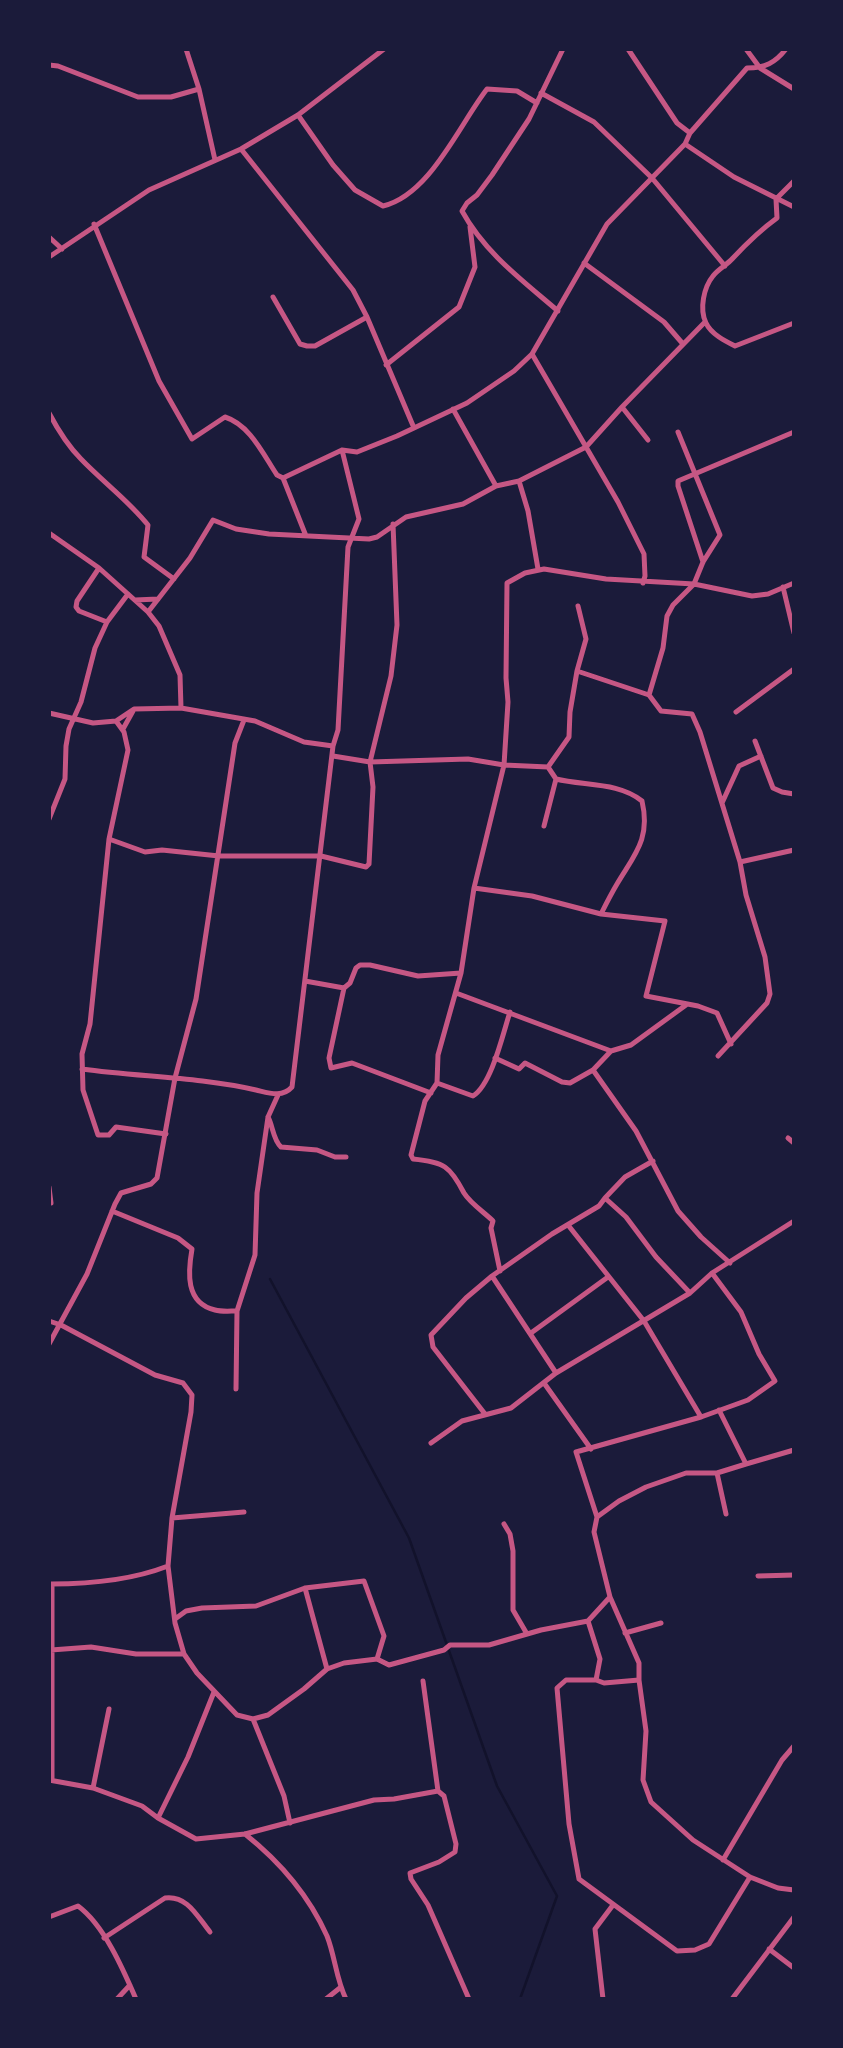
<!DOCTYPE html>
<style>
body{margin:0}
#map{position:relative;width:843px;height:2048px;overflow:hidden;background:#1b1b3a;font-family:Figtree,sans-serif}
canvas{display:block}
.frame{position:absolute;inset:0;border:51px solid #1b1b3a;pointer-events:none}
</style>
<div id="map">
<canvas width="843" height="2048"></canvas>
<div class="frame"></div>
</div>
<script>
const c = document.querySelector('canvas').getContext('2d');
c.lineJoin = 'round';
function trace(path, color, width, dash) {
  c.strokeStyle = color;
  c.lineWidth = width;
  c.lineCap = dash ? 'butt' : 'round';
  c.setLineDash(dash || []);
  c.stroke(path);
}
const stream = new Path2D(`
 M270 1279 409 1538 497 1786 557 1896 520 1999`);
const minor = new Path2D(`
 M186 49 199 89 215 160
 M628 49 677 123 690 133
 M746 49 760 68 794 89
 M49 65 58 66 138 97H171L199 89
 M541 93 594 122 652 178 725 266
 M298 115 333 165 355 190 383 206C430 195 459 125 487 89L517 91 537 103
 M685 144 734 177 794 207
 M241 149 353 290 367 317 414 428
 M794 181 776 199 777 218C759 231 748 242 733 258 727 265 718 269 713 276 704 287 699 309 706 323 711 334 725 341 735 346L794 323
 M94 224 159 381 192 439 225 417C250 425 263 454 277 475L283 478 306 536
 M49 237 62 249
 M49 257 149 190 241 149 298 115 384 49
 M584 263 664 322 683 344
 M273 297 300 344 307 346H315L367 317
 M558 311C522 280 485 253 462 211L467 203 477 195 492 175 529 119 563 49
 M532 354 618 502 644 554 645 576 643 583
 M386 365 459 307 475 267 470 227
 M622 407 648 440
 M453 409 496 486
 M49 413C58 430 67 445 81 459 103 482 128 500 148 525L144 557 174 579
 M283 478 342 450 357 452 397 436 467 403 514 371 532 354 607 224 685 144 690 133 747 68C765 68 775 63 786 49
 M519 481 528 511 538 569
 M49 533 99 568 148 612 159 626 180 675 181 708
 M703 562 678 486V481L794 432
 M99 568 77 601 76 607 79 611 107 622
 M783 587 794 633
 M135 600 158 599
 M148 612 190 558 213 520 236 529 269 534 369 539 377 537 406 517 463 504 496 486 519 481 586 447 622 407 705 322
 M577 671 649 695 661 711 692 714 700 732 740 862 746 895 765 957 770 994 767 1003 718 1056
 M649 695 663 648 667 616 673 605 694 584 703 562 720 535 678 432
 M736 712 794 669
 M49 713 93 723 116 721 134 709 181 708 255 721 304 742 333 746
 M116 721 124 732 128 750 109 839 90 1024 82 1054 83 1090 98 1135H109L116 1127 166 1134
 M123 729 133 711
 M755 741 773 788 782 792 794 794
 M333 756 370 762 468 759 504 765 548 767
 M548 767 556 779C584 786 619 782 642 801 651 839 634 855 617 884 611 894 606 904 601 914
 M548 767 569 737 570 712 577 671 586 639 578 606
 M722 803 739 766 761 756
 M49 819 65 779 66 746 69 729 81 702 95 648 107 622 128 594
 M544 826 556 779
 M109 839 145 852 162 850 219 856H321L366 867 369 864 373 787 370 762 391 676 397 625 393 524
 M740 862 794 850
 M474 888 532 896 601 914 665 921 646 996 698 1006 717 1013 731 1044
 M305 981 344 988
 M456 993 611 1051
 M495 1058 519 1069 525 1063 562 1082 570 1083 593 1070 611 1051 631 1045 686 1005
 M82 1069C140 1077 199 1077 256 1090 269 1093 282 1098 292 1087L333 746 338 730 348 547 359 519 342 450
 M593 1070 636 1131 678 1211 701 1237 730 1263
 M437 1083 473 1096C492 1084 503 1033 510 1012
 M431 1093 352 1063 331 1068 329 1058 344 988 350 983 356 968 360 965H370L418 976 461 973
 M268 1117C273 1126 273 1140 281 1147L317 1150 335 1157H346
 M788 1138 794 1143
 M49 1187 51 1203
 M605 1198 625 1177 653 1161
 M112 1211 178 1238 192 1249C188 1272 185 1303 215 1310 222 1312 230 1311 237 1311
 M568 1225 644 1321 701 1417
 M500 1271 491 1228 493 1221C485 1213 470 1203 464 1193 450 1166 444 1162 413 1159L411 1155 425 1101 437 1083 438 1055 461 973 474 888 504 765 508 702 506 678 507 583 525 573 544 569 606 579 694 584 752 596 768 594 794 583
 M492 1276 556 1373
 M49 1321 61 1325 155 1375 183 1383 192 1395 191 1412 172 1518 168 1566 175 1623 184 1654 197 1673 237 1715 253 1719 268 1715 304 1689 327 1669 344 1663 377 1659 389 1665 444 1650 450 1645H489L541 1630 588 1621 610 1597
 M531 1333 608 1277
 M49 1344 87 1274 115 1204 121 1193 151 1184 157 1178 175 1078 196 999 235 743 244 720
 M544 1383 591 1449
 M236 1389 237 1311 255 1255 257 1193 268 1117 278 1095
 M719 1410 746 1464 794 1450
 M485 1414 433 1347 431 1335 466 1298 492 1276 552 1234 599 1206 605 1198 626 1217 656 1257 690 1293
 M431 1443 462 1421 511 1408 556 1373 690 1293 712 1273 794 1221
 M746 1464 717 1473H686L646 1487 619 1501 597 1517 594 1532 610 1597 639 1663V1680L646 1731 643 1780 651 1802 693 1840 750 1877 778 1888 794 1890
 M717 1473 726 1514
 M597 1517 576 1452 701 1417 748 1400 775 1381 759 1354 741 1312 712 1273
 M172 1518 244 1512
 M504 1524 510 1534 513 1551V1610L527 1634
 M758 1576 794 1575
 M51 1584C90 1584 132 1580 168 1566
 M305 1588 327 1669
 M175 1619 186 1611 202 1608 256 1606 305 1588 364 1581 384 1636 377 1659
 M588 1621 600 1659 596 1680 604 1683 639 1680
 M625 1633 661 1623
 M51 1650 91 1647 136 1654H184
 M596 1680H566L557 1688 569 1824 579 1879 677 1951 695 1950 709 1944 750 1877
 M423 1681 438 1791 444 1796 456 1844 455 1852 439 1862 410 1873 411 1879 428 1905 469 1999
 M253 1719 284 1796 290 1823
 M52 1779V1584
 M49 1780 93 1788 142 1806 158 1818 196 1839 245 1834 374 1800 394 1799 438 1791
 M93 1788 109 1709
 M158 1818 188 1757 214 1692
 M245 1834C279 1861 309 1896 327 1936 335 1956 336 1979 346 1999
 M723 1860 782 1760 794 1746
 M49 1917 78 1906C104 1925 123 1969 136 1999
 M104 1938 165 1898C187 1895 197 1916 210 1932
 M769 1949 794 1968
 M117 1999 130 1985
 M326 1999 341 1987
 M603 1999 595 1929 613 1905
 M732 1999 794 1917`);
trace(stream, '#12122b', 2.5);
trace(minor, '#c65784', 5);
</script>
